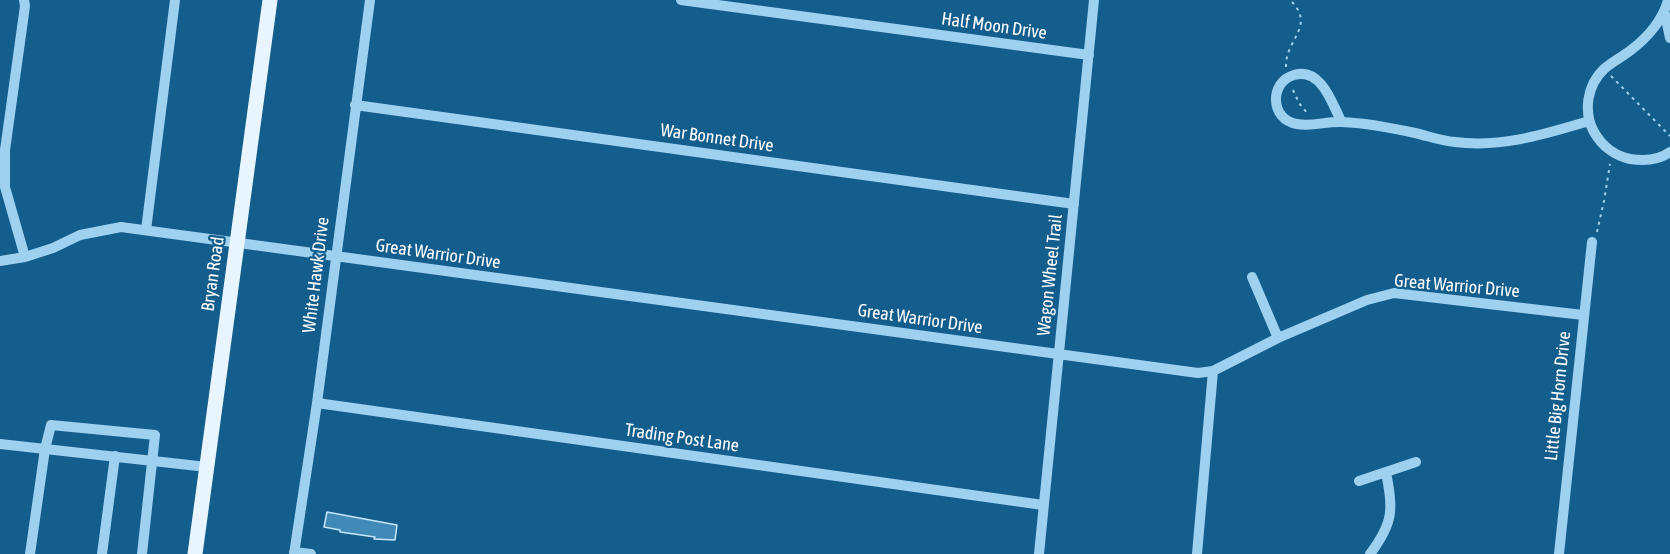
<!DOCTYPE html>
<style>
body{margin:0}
canvas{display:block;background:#145e8d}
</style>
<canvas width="1670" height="554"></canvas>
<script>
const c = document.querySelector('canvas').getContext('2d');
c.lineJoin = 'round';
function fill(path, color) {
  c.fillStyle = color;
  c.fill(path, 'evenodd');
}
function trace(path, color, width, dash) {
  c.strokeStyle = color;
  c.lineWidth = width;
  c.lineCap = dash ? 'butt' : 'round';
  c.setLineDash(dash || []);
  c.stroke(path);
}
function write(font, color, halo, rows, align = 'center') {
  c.font = font + ' "Asap Condensed",sans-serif';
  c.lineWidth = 4.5;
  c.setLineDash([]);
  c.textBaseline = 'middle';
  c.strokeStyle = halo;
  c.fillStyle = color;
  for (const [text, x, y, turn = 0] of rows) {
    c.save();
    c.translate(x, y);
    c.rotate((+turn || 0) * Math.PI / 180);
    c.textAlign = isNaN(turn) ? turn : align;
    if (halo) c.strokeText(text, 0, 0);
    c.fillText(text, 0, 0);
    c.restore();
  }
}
const building = new Path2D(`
 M327 512 397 525 395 540 374 539 375 537 340 532V530L324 527Z`);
const path = new Path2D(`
 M1286 67C1285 39 1317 26 1290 0
 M1611 76 1670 136
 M1293 90 1299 103 1307 113
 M1597 232 1604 201 1610 164`);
const minor = new Path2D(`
 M24 0 25 6 5 150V187L25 257
 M681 0 1089 55
 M1668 0C1663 20 1647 38 1631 50 1622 57 1612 62 1604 69 1587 85 1583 112 1594 132 1602 146 1615 156 1630 159 1643 161 1659 160 1670 152
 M1665 14 1670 38
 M355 105 1074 204
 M1341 121C1332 103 1321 67 1294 75 1269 82 1270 120 1297 124 1312 127 1327 121 1342 122 1366 123 1392 128 1415 133 1428 136 1441 141 1455 142 1502 148 1545 134 1589 121
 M146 230 175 0
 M0 261 25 257 53 248 80 235 121 227 1198 373 1213 371 1278 338 1367 300 1394 293 1583 315
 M1252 277 1278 338
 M317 403 1043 505
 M0 444 207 467
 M1359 481 1416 462
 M294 552 311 554
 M30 554 45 449 51 425 155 435 142 554
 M102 554 115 456
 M294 554 317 403 370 0
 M1039 554 1094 0
 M1197 554 1213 371
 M1370 554C1394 522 1393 510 1386 472
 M1559 554 1592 242`);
const major = new Path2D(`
 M195 554 270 0`);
const streetNames = [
 ["Half Moon Drive",994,26,8],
 ["War Bonnet Drive",717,138,8],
 ["Great Warrior Drive",438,254,8],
 ["Bryan Road",213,274,-82],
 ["White Hawk Drive",316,275,-83],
 ["Wagon Wheel Trail",1050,275,-84],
 ["Great Warrior Drive",1457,286,5],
 ["Great Warrior Drive",920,319,8],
 ["Little Big Horn Drive",1558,396,-84],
 ["Trading Post Lane",682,438,8]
];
fill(building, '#418ab8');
trace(building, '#c5e7fc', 1.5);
trace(path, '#9ed1f0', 2, [3, 4.5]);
trace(minor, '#9ed1f0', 10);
trace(major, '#e8f5ff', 15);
write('18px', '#fff', '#145e8d', streetNames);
</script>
